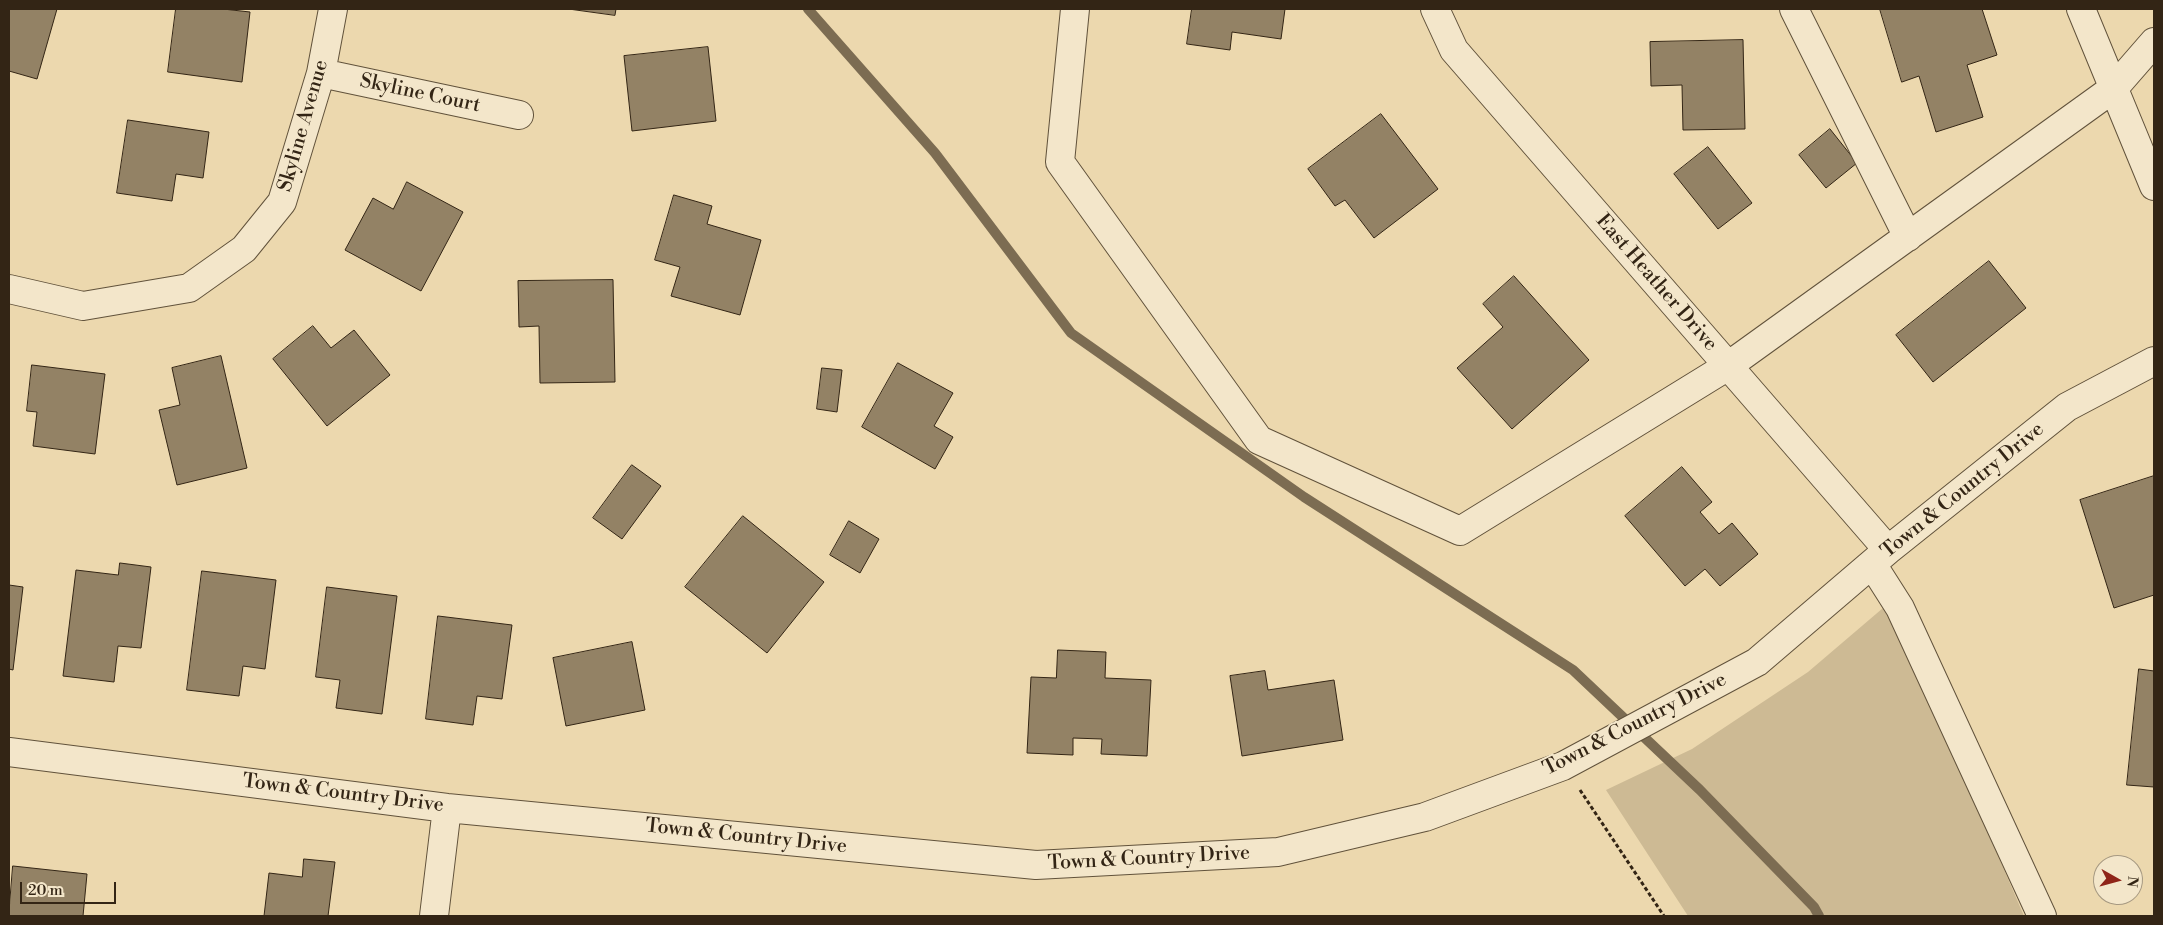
<!DOCTYPE html>
<style>
body{margin:0}
#map{position:relative;width:2163px;height:925px;overflow:hidden;background:#ecd8ae;font-family:"Libre Bodoni",serif}
canvas{display:block}
.frame{position:absolute;inset:0;border:10px solid #332515;pointer-events:none}
.north{position:absolute;left:2093px;top:855px;width:50px;height:50px;box-sizing:border-box;background:#f3e6ca;border:1px solid #a69982;border-radius:50%;rotate:97deg;font-size:14px;font-weight:700;line-height:20px;text-align:center;color:#332515}
.north::after{content:'';display:block;margin:auto;width:18px;height:22px;background:#8f2418;clip-path:polygon(50% 0,100% 100%,50% 72%,0 100%)}
.scale{position:absolute;left:20px;top:882px;width:96px;height:22px;box-sizing:border-box;border:2px solid #332515;border-top:0;padding-left:6px;font-size:15px;line-height:18px;white-space:nowrap;color:#332515;-webkit-text-stroke:4px #f3e6ca;paint-order:stroke}
</style>
<div id="map">
<canvas width="2163" height="925"></canvas>
<div class="frame"></div>
<div class="north">N</div>
<div class="scale">20 m</div>
</div>
<script>
const c = document.querySelector('canvas').getContext('2d');
c.lineJoin = 'round';
function fill(path, color) {
  c.fillStyle = color;
  c.fill(path, 'evenodd');
}
function trace(path, color, width, dash) {
  c.strokeStyle = color;
  c.lineWidth = width;
  c.lineCap = dash ? 'butt' : 'round';
  c.setLineDash(dash || []);
  c.stroke(path);
}
function write(font, color, halo, rows, align = 'center') {
  c.font = font + ' "Libre Bodoni",serif';
  c.lineWidth = 4;
  c.setLineDash([]);
  c.textBaseline = 'middle';
  c.strokeStyle = halo;
  c.fillStyle = color;
  for (const [text, x, y, turn = 0] of rows) {
    c.save();
    c.translate(x, y);
    c.rotate((+turn || 0) * Math.PI / 180);
    c.textAlign = isNaN(turn) ? turn : align;
    if (halo) c.strokeText(text, 0, 0);
    c.fillText(text, 0, 0);
    c.restore();
  }
}
const green = new Path2D(`
 M1891 607 2024 916H1688L1606 790 1692 749 1808 672 1883 608Z`);
const stream = new Path2D(`
 M808 9 935 153 1071 333 1304 497 1573 670 1700 790 1814 907 1819 916`);
const building = new Path2D(`
 M9 9H57L37 79 9 71Z
 M176 9H223L250 12 242 82 168 72Z
 M569 9H616L615 15Z
 M1192 9H1285L1281 39 1232 32 1230 50 1187 44Z
 M1880 9H1982L1997 55 1967 65 1983 117 1936 132 1919 76 1902 82Z
 M1743 40 1745 129 1683 130 1682 85 1651 86 1650 42Z
 M708 47 716 121 632 131 624 56Z
 M1381 114 1438 189 1374 238 1345 200 1335 206 1308 169Z
 M128 120 209 132 203 178 176 174 172 201 117 193Z
 M1830 129 1857 163 1826 188 1799 155Z
 M1708 147 1752 203 1718 229 1674 174Z
 M407 182 463 212 421 291 345 250 373 198 393 209Z
 M674 195 712 206 707 224 761 240 740 315 671 296 680 267 655 260Z
 M1989 261 2026 308 1933 382 1896 335Z
 M1514 276 1589 360 1512 429 1457 368 1503 327 1483 304Z
 M613 280 615 382 540 383 539 326 519 327 518 281Z
 M313 326 331 348 354 330 390 375 327 426 273 359Z
 M221 356 247 468 177 485 159 410 180 405 172 368Z
 M898 363 953 393 934 426 953 437 935 469 862 427Z
 M32 365 105 374 95 454 33 446 37 412 27 411Z
 M822 368 842 370 837 412 817 409Z
 M632 465 661 486 622 539 593 518Z
 M1682 467 1712 502 1700 512 1719 534 1732 523 1758 554 1720 586 1705 569 1685 586 1625 516Z
 M2154 476V595L2114 608 2080 500Z
 M743 516 824 582 767 653 685 587Z
 M849 521 879 539 860 573 830 555Z
 M120 563 151 567 141 648 118 646 114 682 63 676 76 570 118 575Z
 M202 571 276 580 265 669 243 666 239 696 187 690Z
 M9 585 23 587 13 670 9 669Z
 M327 587 397 596 382 714 336 708 340 680 316 677Z
 M438 616 512 625 502 699 477 696 473 725 426 719Z
 M632 642 645 710 566 726 553 658Z
 M1058 650 1106 652 1105 678 1151 680 1147 756 1101 754 1102 739 1073 738V755L1027 753 1031 677 1056 678Z
 M2139 669 2154 671V787L2127 785Z
 M1265 671 1268 690 1334 680 1343 740 1242 756 1230 676Z
 M304 859 335 862 328 916H264L269 873 302 877Z
 M13 866 87 874 83 916H9Z`);
const path = new Path2D(`
 M1580 790 1664 916`);
const minor = new Path2D(`
 M1075 9 1060 162 1259 440 1460 531 1728 366 2114 88 2154 42
 M1435 9 1454 50 1888 550
 M1794 9 1908 237
 M2081 9 2154 186
 M321 73 519 115
 M9 289 83 306 189 288 244 249 282 202 321 73 333 9
 M1872 564 1900 608 2042 916
 M9 752 447 808 1036 865 1278 852 1425 817 1563 766 1757 662 1888 550 2067 407 2154 361
 M434 916 447 808`);
const streetNames = [
 ["Skyline Court",420,94,12],
 ["Skyline Avenue",304,126,-74],
 ["East Heather Drive",1656,283,49],
 ["Town & Country Drive",1963,491,-39],
 ["Town & Country Drive",1635,725,-27],
 ["Town & Country Drive",343,794,7],
 ["Town & Country Drive",746,837,6],
 ["Town & Country Drive",1149,859,-3]
];
fill(green, '#cdba94');
trace(stream, '#7c6c52', 10);
fill(building, '#938265');
trace(building, '#332515', 1);
trace(minor, '#61523b', 30);
trace(path, '#332515', 3, [4, 2.5]);
trace(minor, '#f3e6ca', 28);
write('20px', '#332515', '#f3e6ca', streetNames);
</script>
